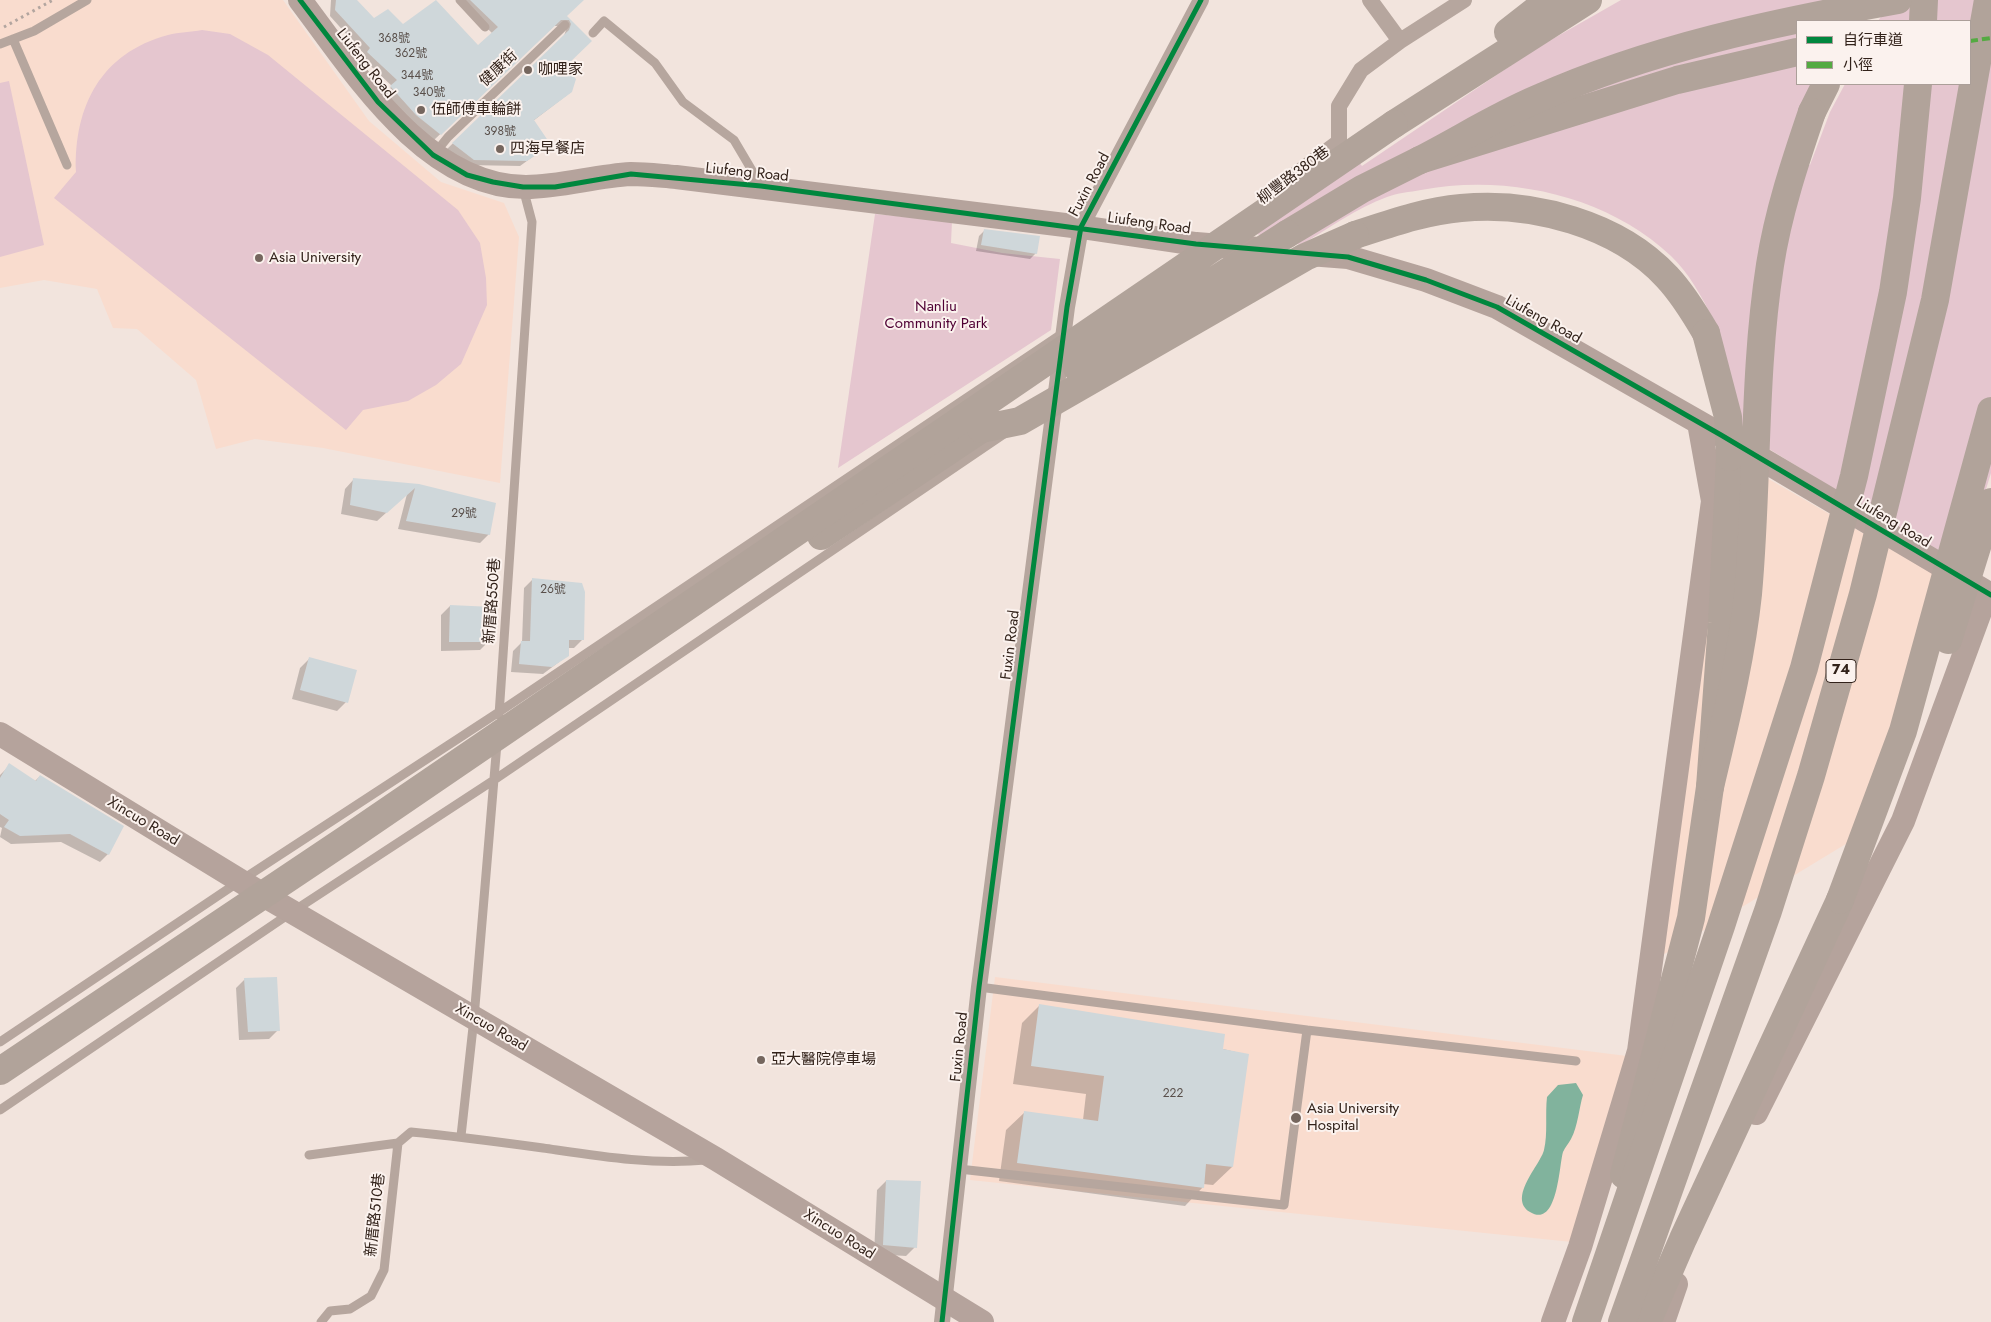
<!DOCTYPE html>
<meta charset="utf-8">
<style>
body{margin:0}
#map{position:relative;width:1991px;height:1322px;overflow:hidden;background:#f2e4dd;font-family:Jost,"Noto Sans TC",sans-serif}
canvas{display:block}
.legend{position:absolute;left:1796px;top:20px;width:175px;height:65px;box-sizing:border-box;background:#fbf2ee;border:1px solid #ab9f99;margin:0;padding:6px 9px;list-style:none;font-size:15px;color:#32221a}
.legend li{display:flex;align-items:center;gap:10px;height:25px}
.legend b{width:25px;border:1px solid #ab9f99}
</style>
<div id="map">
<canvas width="1991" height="1322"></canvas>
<ul class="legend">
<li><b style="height:6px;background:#00873e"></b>自行車道</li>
<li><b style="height:6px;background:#54aa42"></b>小徑</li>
</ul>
</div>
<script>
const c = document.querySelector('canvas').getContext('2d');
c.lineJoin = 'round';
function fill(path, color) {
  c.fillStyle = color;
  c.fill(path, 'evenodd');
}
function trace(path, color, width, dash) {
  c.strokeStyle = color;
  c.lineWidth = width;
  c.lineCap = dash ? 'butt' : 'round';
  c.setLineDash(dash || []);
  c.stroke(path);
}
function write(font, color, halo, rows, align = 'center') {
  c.font = font + ' Jost,"Noto Sans TC",sans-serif';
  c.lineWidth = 4;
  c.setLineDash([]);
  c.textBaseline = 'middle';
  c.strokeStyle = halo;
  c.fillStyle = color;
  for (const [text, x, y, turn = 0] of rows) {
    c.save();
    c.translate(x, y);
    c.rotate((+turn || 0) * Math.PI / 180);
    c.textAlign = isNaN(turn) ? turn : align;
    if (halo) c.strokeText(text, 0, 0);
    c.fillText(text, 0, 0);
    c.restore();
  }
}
const built = new Path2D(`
 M0 0H283L369 121 441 182 504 203 519 237 500 483 323 448 255 439 216 449 196 380 137 329 113 328 97 289 44 280 0 288Z
 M1711 446 1941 578 1859 836 1653 961Z
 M995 977 1635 1057 1572 1242 970 1180Z`);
const green = new Path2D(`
 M1621 0H1865L1797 21V84H1814L1783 159 1810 165 1830 112 1845 84H1970V21H1878L1893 0H1991V473L1962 567 1769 449 1739 437C1733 410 1727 383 1722 356 1719 344 1718 329 1713 319 1702 297 1689 273 1671 256 1606 195 1507 174 1421 190 1410 192 1397 193 1387 197 1357 208 1329 228 1301 245L1232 228 1346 146 1362 166 1535 49Z
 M202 30 230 34 268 55 458 210 480 243 486 278 487 305 461 364 436 385 408 401 363 410 346 430 54 198 76 172C74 106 101 53 168 35 179 32 191 32 202 30Z
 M9 81 44 245 0 257V83Z
 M875 214 952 221 951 243 1002 253 1060 259 1051 330 838 468Z`);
const water = new Path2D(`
 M1576 1083 1583 1095C1579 1108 1578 1126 1571 1139 1569 1143 1565 1147 1563 1152 1559 1165 1558 1229 1530 1212 1507 1198 1541 1164 1544 1150 1548 1134 1545 1114 1547 1097L1558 1085Z`);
const shadow = new Path2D(`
 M331 0H355L374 20 403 25 478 47 493 34 458 0H568L566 16 590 41 564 67 571 92 533 121 549 145 520 166 468 165 447 149 564 36 566 30 563 26H554L434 140 410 121 385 93 392 86 362 58 365 55 330 16Z
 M985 230 1036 253 1030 259 976 251 979 236Z
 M354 479 418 486 489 534 480 543 398 529 407 494 377 521 341 514 345 489Z
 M533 579 582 640 574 648H568L567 656 543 674 511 672 513 651 522 642 524 588Z
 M450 606 489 641 480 650 441 651V615Z
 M309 659 346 702 337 711 292 699 300 668Z
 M10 765 35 781 40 776 122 826 108 854 100 862 61 842 11 844 0 837 2 828 0 827V775Z
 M245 979 278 1030 269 1039 239 1040 236 988Z
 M1040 1005 1248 1055 1232 1167 1213 1185 1203 1184V1187L1185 1206 999 1181 1006 1130 1025 1112 1083 1120 1086 1094 1013 1084 1022 1023Z
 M886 1181 915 1247 906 1256 874 1254 877 1190Z`);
const building = new Path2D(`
 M336 0H357L374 18 388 9 403 24 436 0 478 45 498 27 470 0H584L567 16 592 41 565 67 576 79 572 92 534 120 551 145 527 161 474 160 452 143 569 30 571 24 569 20H561L441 135 416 115 390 86 397 80 367 52 370 48 335 10Z
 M984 229 1040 236 1037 254 981 245Z
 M353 478 419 484 496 503 490 535 406 521 415 488 387 513 350 505Z
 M532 578 582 583 585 592 584 640H569V656L552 667 519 664 521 641H530Z
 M450 605 493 607 491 642H449Z
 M309 657 357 670 348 703 300 690Z
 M9 763 36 781 40 775 124 826 109 855 70 834 20 836 4 827 9 820 0 814V778Z
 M277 977 280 1031 248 1032 244 978Z
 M1039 1004 1225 1034 1223 1049 1249 1054 1233 1167 1206 1164 1204 1188 1017 1163 1024 1111 1098 1121 1104 1076 1031 1066Z
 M886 1180 921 1181 917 1248 883 1245Z`);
const path = new Path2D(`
 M4 27 53 0`);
const lane = new Path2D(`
 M460 0 485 27
 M593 33 604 21 655 63 683 102 734 140 760 184
 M13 39 67 165
 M0 44 34 31 87 0
 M435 153 448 137 565 25
 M499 715 532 222 523 188
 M1307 1030 1576 1061
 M0 1042 240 881 499 712 1063 333
 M0 1110 292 912 494 780 1004 434
 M461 1136 474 1018 497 743
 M309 1155 398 1143
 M959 1169 1284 1205 1307 1030 979 987
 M321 1322 330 1311 350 1309 371 1296 384 1270 398 1143 411 1132C455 1136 499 1142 543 1148 598 1156 651 1165 706 1160`);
const street = new Path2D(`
 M1400 41 1464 0
 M1283 184 1339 142V106L1361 70 1400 41 1370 0
 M942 1322 979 987 1067 307 1081 227 1201 0`);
const secondary = new Path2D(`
 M300 0C354 71 425 187 526 187 561 187 595 176 631 174 646 174 662 176 676 177L1081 227 1196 244 1271 250
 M1309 254 1348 257 1426 280 1497 307 1721 435 1991 595
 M0 734 270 899 716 1159 982 1322
 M1756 1113 1903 821 1987 593
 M1553 1322 1580 1247 1639 1051 1713 501 1699 423
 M1663 1322 1676 1284`);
const highway = new Path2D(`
 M1923 21 1924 0
 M1508 32 1549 0
 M1812 112 1826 84
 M1394 124 1588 0
 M1287 234 1362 189 1420 160 1677 80 1797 52
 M1355 235C1389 224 1425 211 1461 208 1532 201 1618 224 1667 277 1683 294 1695 314 1706 333
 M821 536 981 429
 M1624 1175 1691 918 1710 787 1722 623 1730 457
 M1647 1322 1683 1239 1840 900`);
const highwayBridge = new Path2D(`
 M1420 160C1459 140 1497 116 1537 99 1651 48 1776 22 1898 0
 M1706 333 1728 417 1730 457
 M1077 368 1287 234
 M981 429 1020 421 1305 257 1355 235
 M1948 640 1991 502
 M1710 787C1725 723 1741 660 1748 594 1758 485 1753 374 1770 265 1778 213 1795 162 1812 112
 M1840 900 1903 731 1991 411
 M0 1071 348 838 1394 124
 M1586 1322 1721 926 1804 668 1854 476 1893 292 1907 198 1918 84
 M1622 1322 1768 911 1811 776 1863 594 1935 300 1988 0`);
const quiet = new Path2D(`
 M1970 41 1991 38`);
const cycleway = new Path2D(`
 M300 0 378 102 433 155 467 175 493 182 523 187H555L631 174 761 186 1196 244 1348 257 1426 280 1497 307 1721 435 1991 595
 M942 1322 979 987 1067 307 1081 227 1201 0`);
const markers = [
 [528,70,5,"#75665e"],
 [421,110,5,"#75665e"],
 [500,149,5,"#75665e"],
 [259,258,5,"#75665e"],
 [761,1060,5,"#75665e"],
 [1296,1118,6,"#75665e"]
];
const numberNames = [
 ["368號",394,39],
 ["362號",411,54],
 ["344號",417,76],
 ["340號",429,93],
 ["398號",500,132],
 ["29號",464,514],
 ["26號",553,590],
 ["222",1173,1094]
];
const shields = [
 [1841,671,30]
];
const shieldNames = [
 ["74",1841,671]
];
const streetNames = [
 ["Liufeng Road",365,64,52],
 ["健康街",499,69,-43],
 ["Liufeng Road",747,173,6],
 ["柳豐路380巷",1294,176,-37],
 ["Fuxin Road",1090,185,-62],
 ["Liufeng Road",1149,224,8],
 ["Liufeng Road",1543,320,29],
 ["Liufeng Road",1893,523,31],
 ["新厝路550巷",493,601,-86],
 ["Fuxin Road",1011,645,-83],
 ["Xincuo Road",143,822,31],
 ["Xincuo Road",491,1028,30],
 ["Fuxin Road",960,1047,-84],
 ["新厝路510巷",376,1215,-84],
 ["Xincuo Road",839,1235,32]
];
const poiNames = [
 ["咖哩家",538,70],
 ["伍師傅車輪餅",431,110],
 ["四海早餐店",510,149],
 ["Asia University",269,258],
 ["亞大醫院停車場",771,1060],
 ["Asia University",1307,1109],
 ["Hospital",1307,1126]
];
const parkNames = [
 ["Nanliu",936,307],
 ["Community Park",936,324]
];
fill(built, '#f9dcce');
fill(green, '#e5c6cf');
fill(water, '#81b39d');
fill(shadow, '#0003');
fill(building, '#cfd7da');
trace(path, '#b2a59f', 3, [2.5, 4]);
trace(lane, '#b6a69e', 9);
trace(street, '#b6a69e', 16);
trace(secondary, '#b5a39c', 24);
trace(highway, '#b1a39a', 28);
trace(highwayBridge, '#b1a39a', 28);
trace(quiet, '#54aa42', 4, [8, 4]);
trace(cycleway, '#00873e', 5);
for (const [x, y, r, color] of markers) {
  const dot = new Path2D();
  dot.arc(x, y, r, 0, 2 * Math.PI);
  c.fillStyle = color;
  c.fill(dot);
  trace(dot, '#fbf2ee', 2);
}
write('12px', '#594f4a', null, numberNames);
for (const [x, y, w] of shields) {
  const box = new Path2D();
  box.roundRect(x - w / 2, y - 11.5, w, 23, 4);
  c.fillStyle = '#fbf2ee';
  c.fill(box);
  trace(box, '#32221a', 1);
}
write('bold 14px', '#32221a', null, shieldNames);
write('15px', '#32221a', '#fbf2ee', streetNames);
write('15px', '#32221a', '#fbf2ee', poiNames, 'left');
write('15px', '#4f0034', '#fbf2ee', parkNames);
</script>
